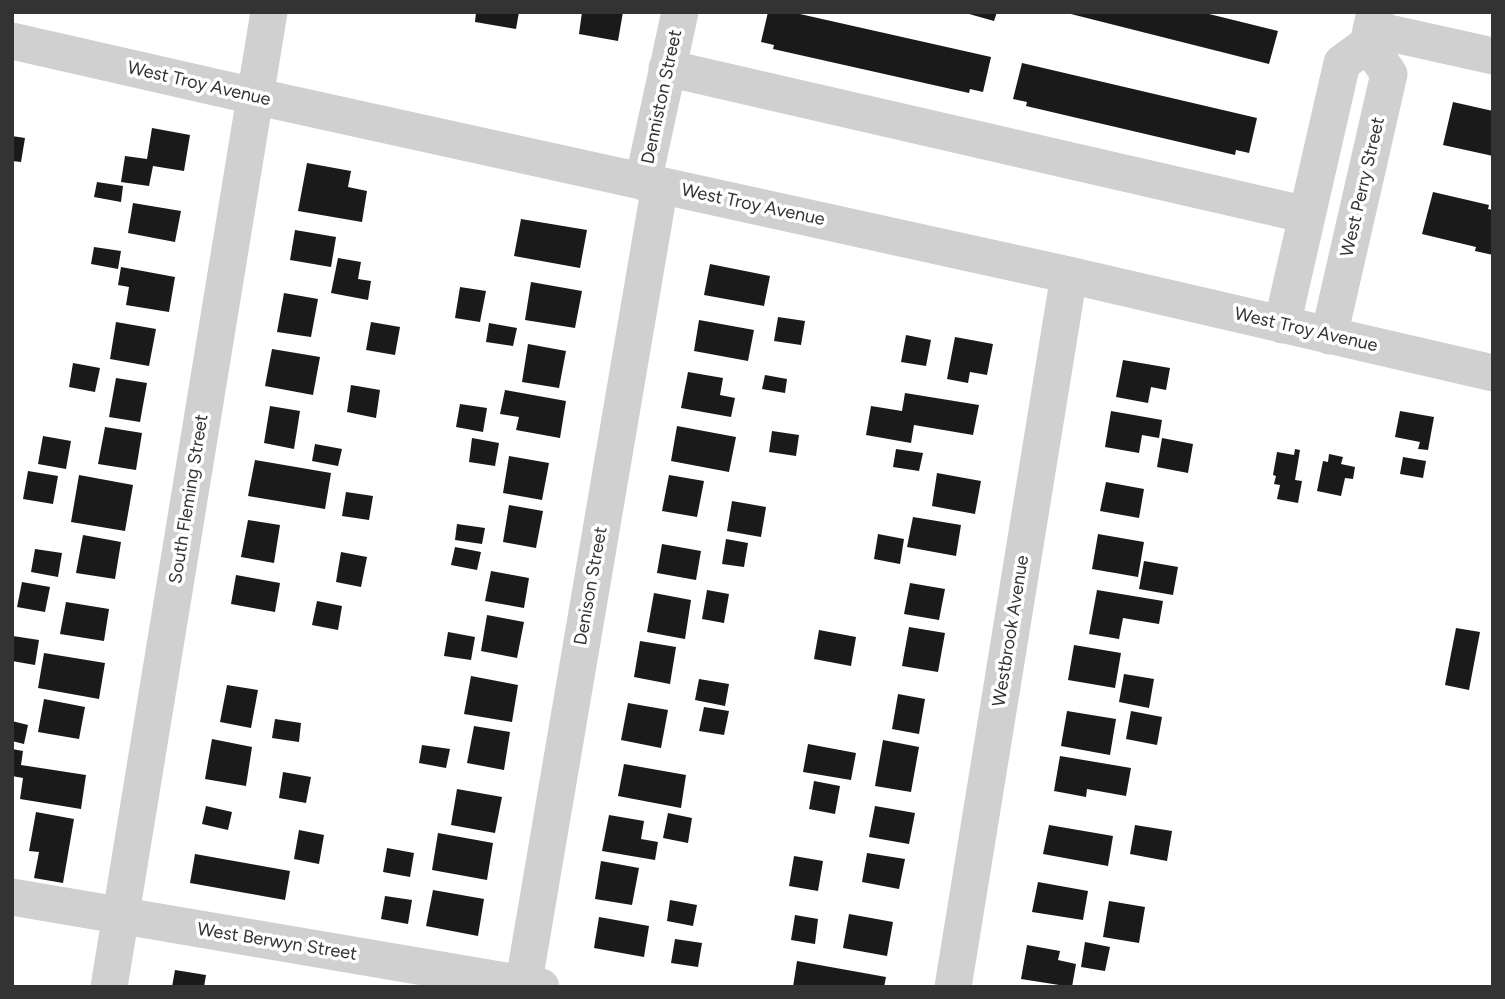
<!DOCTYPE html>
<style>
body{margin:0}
#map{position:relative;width:1505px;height:999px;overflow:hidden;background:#fff;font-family:Figtree,sans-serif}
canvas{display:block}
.frame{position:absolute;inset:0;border:14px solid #333;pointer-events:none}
</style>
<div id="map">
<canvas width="1505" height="999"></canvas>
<div class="frame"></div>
</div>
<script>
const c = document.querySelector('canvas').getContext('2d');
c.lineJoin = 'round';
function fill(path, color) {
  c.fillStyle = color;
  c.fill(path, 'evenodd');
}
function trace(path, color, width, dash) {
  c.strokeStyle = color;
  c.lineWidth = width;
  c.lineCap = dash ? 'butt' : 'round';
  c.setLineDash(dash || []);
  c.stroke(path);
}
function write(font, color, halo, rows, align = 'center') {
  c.font = font + ' Figtree,sans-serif';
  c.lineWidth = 7;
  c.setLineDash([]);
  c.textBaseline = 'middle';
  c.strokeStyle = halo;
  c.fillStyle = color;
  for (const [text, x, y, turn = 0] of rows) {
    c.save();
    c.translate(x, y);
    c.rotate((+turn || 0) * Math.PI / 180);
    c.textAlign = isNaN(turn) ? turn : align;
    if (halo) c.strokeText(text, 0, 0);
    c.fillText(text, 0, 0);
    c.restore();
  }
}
const building = new Path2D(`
 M476 12H519L516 29 475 22Z
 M582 12H623L618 41 579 34Z
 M768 12H791L991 57 983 92 970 89 969 93 773 49 774 45 761 42Z
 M962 12H997L994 21Z
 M1063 12H1201L1278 31 1269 64Z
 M1022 63 1257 118 1249 153 1236 150 1235 155 1026 106 1027 102 1013 99Z
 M1453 102 1493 111V156L1443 145Z
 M152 128 190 135 184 171 153 166 149 186 121 182 125 156 147 159Z
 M12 136 25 138 21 162 12 161Z
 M307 163 351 171 348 187 367 191 362 222 298 211Z
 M97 182 123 186 121 202 94 197Z
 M1433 192 1489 205 1488 209 1493 210V255L1475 251 1476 247 1422 234Z
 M133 203 181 211 175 242 128 233Z
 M521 219 587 230 580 268 514 256Z
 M295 230 336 237 331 267 290 260Z
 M94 247 121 251 118 269 91 264Z
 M338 258 361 262 358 279 371 281 368 300 331 293Z
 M710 264 770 276 764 306 704 295Z
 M121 267 175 277 169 312 126 305 129 287 118 285Z
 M531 282 582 291 575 328 525 320Z
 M460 287 486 291 480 322 455 318Z
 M284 293 318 299 311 337 277 332Z
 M778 317 805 321 801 345 774 341Z
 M699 320 754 330 748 361 694 351Z
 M116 322 156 329 149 366 110 359Z
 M371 322 400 327 395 355 366 350Z
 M489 323 517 328 513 346 486 342Z
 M906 335 931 340 926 366 901 362Z
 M955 337 993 344 987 375 970 372 968 383 947 379Z
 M528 344 566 351 559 388 522 382Z
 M272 349 320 357 313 395 265 386Z
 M1123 360 1170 368 1166 390 1151 387 1148 403 1116 397Z
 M73 363 100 368 95 392 69 387Z
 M688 372 723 378 720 395 735 398 731 417 681 408Z
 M765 375 787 379 785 393 762 389Z
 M116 378 147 383 140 422 109 417Z
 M351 385 380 390 376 418 347 412Z
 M505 390 566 401 560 438 516 430 519 417 500 414Z
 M905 393 979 405 973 435 914 425 911 443 866 435 871 406 902 411Z
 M460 404 487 408 483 432 456 427Z
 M270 406 300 411 294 449 264 443Z
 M1111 411 1162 420 1159 438 1142 435 1139 453 1105 447Z
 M1400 411 1434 417 1428 450 1418 449 1420 442 1395 437Z
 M677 426 736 437 729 472 671 461Z
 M105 427 142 433 136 470 98 464Z
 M772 431 799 435 796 456 769 452Z
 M43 436 71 441 66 469 38 464Z
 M472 438 499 443 495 466 469 462Z
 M1162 438 1193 444 1188 473 1157 467Z
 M315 444 342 449 338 466 312 461Z
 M896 449 923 453 919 471 893 467Z
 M1295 449 1300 450 1295 480 1302 481 1298 503 1277 499 1280 485 1274 484 1276 476 1273 475 1277 452 1294 455Z
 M1329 454 1343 457 1341 464 1355 467 1353 479 1345 478 1341 496 1317 491 1323 461 1328 462Z
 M509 456 549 463 542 500 503 493Z
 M1403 457 1426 461 1423 478 1400 474Z
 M255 460 331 473 325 509 248 496Z
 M28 471 58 476 53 504 23 499Z
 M937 473 981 481 975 514 932 506Z
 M79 475 133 485 125 531 71 522Z
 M669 475 704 481 697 517 662 511Z
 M1106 482 1144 489 1139 518 1100 511Z
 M346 492 373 496 369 520 342 516Z
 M732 501 766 507 761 537 727 531Z
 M509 505 543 511 536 548 503 542Z
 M913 517 961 525 956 556 907 547Z
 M248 520 280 525 274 563 241 557Z
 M457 524 485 528 482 544 455 540Z
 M878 534 904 539 900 564 874 559Z
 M1098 534 1144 542 1138 577 1092 569Z
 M83 535 121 542 115 579 76 573Z
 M726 539 748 543 744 567 722 564Z
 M662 544 701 551 696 580 657 573Z
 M455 547 481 552 477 570 451 565Z
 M35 549 62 553 58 577 31 572Z
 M341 552 367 557 361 587 336 582Z
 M1144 561 1178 567 1173 595 1139 589Z
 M491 571 529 578 524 608 485 601Z
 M236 575 280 583 275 612 231 604Z
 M22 582 50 587 45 612 17 607Z
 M910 583 945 589 939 620 904 614Z
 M707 590 729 594 724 623 702 619Z
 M1097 590 1163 601 1159 624 1123 618 1119 639 1089 634Z
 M654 593 691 600 685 639 647 632Z
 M317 601 342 606 338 630 312 625Z
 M66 602 109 609 104 641 60 634Z
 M487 615 524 622 517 658 481 651Z
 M909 627 945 633 938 672 902 666Z
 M1456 628 1480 632 1469 690 1445 685Z
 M819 630 856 637 851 666 814 659Z
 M448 632 475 637 471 660 444 656Z
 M13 636 39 640 35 665 12 661Z
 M640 641 676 647 670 684 634 677Z
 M1074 645 1121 653 1115 688 1068 680Z
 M44 653 105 663 99 699 38 688Z
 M1124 674 1154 679 1149 708 1119 702Z
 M471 676 518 685 512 722 464 714Z
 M699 679 729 684 725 706 695 700Z
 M227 685 258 690 251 728 220 722Z
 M898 694 925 699 919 734 892 729Z
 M44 699 85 707 79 739 38 732Z
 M628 703 668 710 661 748 621 740Z
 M704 707 729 711 724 735 699 731Z
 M1067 711 1116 719 1110 755 1061 746Z
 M1131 711 1162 717 1157 745 1126 739Z
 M275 719 301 723 299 742 272 738Z
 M12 721 28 725 24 744 12 741Z
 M474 726 510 732 504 770 467 763Z
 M212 739 252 747 246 786 205 779Z
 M883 740 919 747 911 792 875 786Z
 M808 744 856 753 851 780 803 772Z
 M422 745 450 749 446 768 419 763Z
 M12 749 23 751 21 765 86 775 81 809 20 799 23 778 12 776Z
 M1060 756 1131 768 1126 796 1087 789 1086 797 1054 791Z
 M624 764 686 775 681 808 618 796Z
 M283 772 311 777 306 803 279 798Z
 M814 781 840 786 835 814 809 809Z
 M457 789 502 797 495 833 451 825Z
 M206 806 232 812 228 830 202 824Z
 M875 806 915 813 909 844 869 837Z
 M36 812 74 819 63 883 34 878 39 852 29 851Z
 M668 813 692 818 688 843 663 838Z
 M609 815 644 821 641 839 658 842 655 860 602 851Z
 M1049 825 1113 836 1108 866 1043 854Z
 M1135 825 1172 831 1167 861 1130 854Z
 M299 830 324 835 319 864 294 859Z
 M438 833 493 843 487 880 432 870Z
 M387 848 414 853 410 877 383 872Z
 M867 853 905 859 899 889 862 882Z
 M195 854 290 871 285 900 190 883Z
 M794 856 823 861 818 891 789 886Z
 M601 861 639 868 632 905 595 899Z
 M1038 882 1088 891 1083 920 1032 912Z
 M433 890 484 899 478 936 426 926Z
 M385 896 412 900 408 924 381 919Z
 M670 900 697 905 693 926 667 921Z
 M1109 901 1145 907 1139 943 1103 937Z
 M849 914 893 922 887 956 843 948Z
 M795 915 818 919 815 944 791 940Z
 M599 917 649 926 644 957 594 948Z
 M675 939 702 943 698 967 671 963Z
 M1085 942 1110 947 1105 971 1081 967Z
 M1027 945 1060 951 1058 960 1076 964 1072 987 1021 979Z
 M797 961 886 977 884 987H793Z
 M175 970 206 975 204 987H172Z`);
const minor = new Path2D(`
 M1371 29 1493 56
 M12 41 254 96 1069 275 1493 373
 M667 68 1307 215
 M643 182 680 12
 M1282 325 1342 63 1368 44 1375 12
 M1329 336 1389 74 1368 44
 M12 897 541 987
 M109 987 269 12
 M523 987 660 185
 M953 987 1069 275`);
const streetNames = [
 ["West Troy Avenue",199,84,13],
 ["Denniston Street",662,97,-78],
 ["West Perry Street",1363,187,-77],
 ["West Troy Avenue",753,205,12],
 ["West Troy Avenue",1306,330,13],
 ["South Fleming Street",189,499,-81],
 ["Denison Street",591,586,-80],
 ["Westbrook Avenue",1011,631,-81],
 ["West Berwyn Street",277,942,9]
];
fill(building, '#1a1a1a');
trace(minor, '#d0d0d0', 37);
write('18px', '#333', '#fff', streetNames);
</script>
